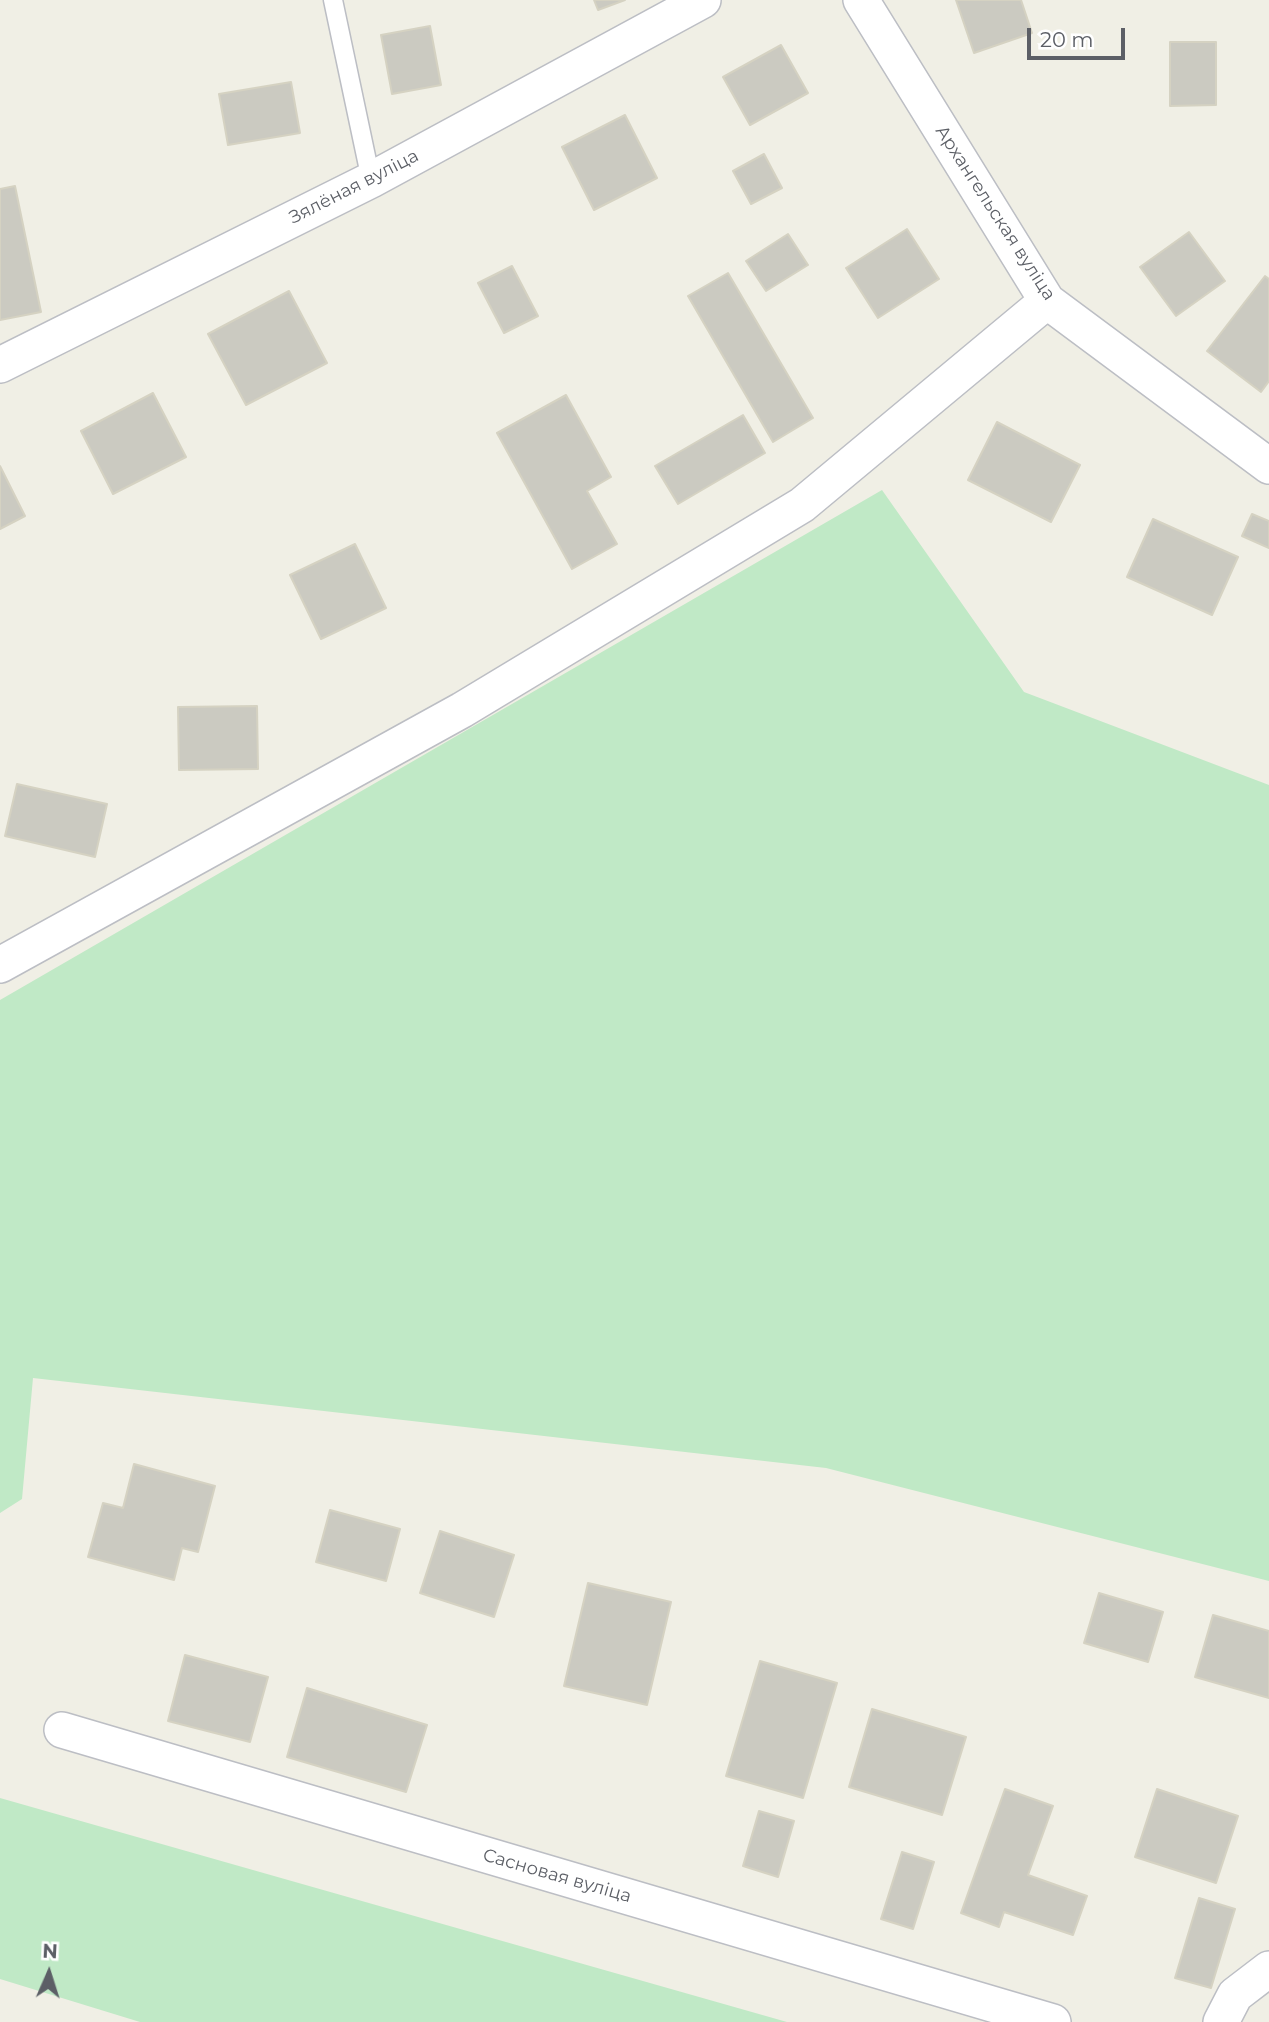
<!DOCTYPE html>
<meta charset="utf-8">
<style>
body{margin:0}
#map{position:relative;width:1269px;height:2022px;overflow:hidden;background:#f0efe5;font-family:Montserrat,sans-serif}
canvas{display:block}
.north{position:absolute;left:14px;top:1938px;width:70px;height:70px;-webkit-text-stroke:5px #fff;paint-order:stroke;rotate:3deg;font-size:19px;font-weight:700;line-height:28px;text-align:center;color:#5c5f66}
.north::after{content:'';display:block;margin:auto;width:24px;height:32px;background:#5c5f66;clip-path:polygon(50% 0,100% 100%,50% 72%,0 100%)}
.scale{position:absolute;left:1027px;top:28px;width:98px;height:32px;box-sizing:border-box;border:4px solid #5c5f66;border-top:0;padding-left:9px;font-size:21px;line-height:24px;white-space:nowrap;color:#5c5f66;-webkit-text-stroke:5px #fff;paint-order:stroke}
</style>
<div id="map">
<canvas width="1269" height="2022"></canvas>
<div class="north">N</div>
<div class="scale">20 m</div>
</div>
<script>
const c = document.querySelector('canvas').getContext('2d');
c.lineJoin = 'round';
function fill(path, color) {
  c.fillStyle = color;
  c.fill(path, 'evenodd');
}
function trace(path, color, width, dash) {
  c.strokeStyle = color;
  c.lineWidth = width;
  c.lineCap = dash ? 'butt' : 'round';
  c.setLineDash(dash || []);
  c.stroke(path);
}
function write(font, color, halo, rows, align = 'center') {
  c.font = font + ' Montserrat,sans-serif';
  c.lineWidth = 7;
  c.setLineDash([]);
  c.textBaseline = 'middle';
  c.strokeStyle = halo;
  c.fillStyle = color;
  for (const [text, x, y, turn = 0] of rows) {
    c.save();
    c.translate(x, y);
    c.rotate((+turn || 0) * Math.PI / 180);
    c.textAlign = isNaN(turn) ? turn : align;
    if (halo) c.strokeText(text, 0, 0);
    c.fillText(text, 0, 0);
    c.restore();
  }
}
const green = new Path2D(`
 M882 490 1024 692 1269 785V1581L826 1468 33 1378 22 1499 0 1513V1000Z
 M0 1798 787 2022H140L0 1979Z`);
const building = new Path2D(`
 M594 0H625L598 10Z
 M956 0H1021L1032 33 974 53Z
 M430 26 441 85 392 94 381 35Z
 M1170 42H1216V105L1170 106Z
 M781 45 808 93 750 125 723 77Z
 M291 82 300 133 228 145 219 94Z
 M625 115 657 178 594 210 562 147Z
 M764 154 782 188 751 204 733 171Z
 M15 186 41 312 0 320V189Z
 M907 229 939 279 878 318 846 268Z
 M1189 232 1225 281 1176 316 1140 267Z
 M788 234 808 265 766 291 746 261Z
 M512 266 538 316 504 333 478 283Z
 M728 273 813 418 773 442 688 296Z
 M1265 276 1269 279V381L1261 392 1207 351Z
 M289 291 327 363 246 405 208 334Z
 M153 393 186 457 113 494 81 431Z
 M566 395 611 477 587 491 617 544 572 569 497 433Z
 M743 415 765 453 678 504 655 466Z
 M997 422 1080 465 1051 522 968 480Z
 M0 466 25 516 0 529Z
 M1252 514 1269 521V548L1242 536Z
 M1153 519 1238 557 1212 615 1127 577Z
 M355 544 386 608 321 639 290 575Z
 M257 706 258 769 179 770 178 707Z
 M17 784 107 804 95 857 5 836Z
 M134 1464 215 1486 198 1552 182 1548 174 1580 88 1557 103 1503 123 1508Z
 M330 1510 400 1529 386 1581 316 1562Z
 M440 1531 514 1555 494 1617 420 1593Z
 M588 1583 671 1602 647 1705 564 1686Z
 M1099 1593 1163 1612 1148 1662 1084 1643Z
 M1213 1615 1269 1631V1698L1195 1677Z
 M185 1655 268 1677 250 1742 168 1721Z
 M760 1661 837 1683 803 1798 726 1776Z
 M307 1688 427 1725 406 1792 287 1757Z
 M872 1709 966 1737 942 1815 849 1787Z
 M1005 1789 1053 1806 1028 1875 1087 1896 1073 1935 1004 1912 999 1927 961 1913Z
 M1157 1789 1238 1816 1216 1883 1135 1857Z
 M759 1811 794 1821 778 1877 743 1866Z
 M902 1852 934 1862 913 1929 881 1919Z
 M1199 1898 1235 1909 1211 1988 1175 1978Z`);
const lane = new Path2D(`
 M333 0 371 180`);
const street = new Path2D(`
 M861 0 1047 301 1269 466
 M0 365 371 180 703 0
 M0 965 462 710 802 505 1047 301
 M62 1730 1053 2022
 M1221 2022 1235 1995 1269 1969`);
const streetNames = [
 ["Зялёная вуліца",354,187,-27],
 ["Архангельская вуліца",995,213,57],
 ["Сасновая вуліца",557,1876,16]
];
fill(green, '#c0e9c6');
fill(building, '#cbcac1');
trace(building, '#d5d2c2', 2);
trace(lane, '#bcbec4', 21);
trace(street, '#bcbec4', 38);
trace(lane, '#fff', 18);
trace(street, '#fff', 35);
write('18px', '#5c5f66', '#fff', streetNames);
</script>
